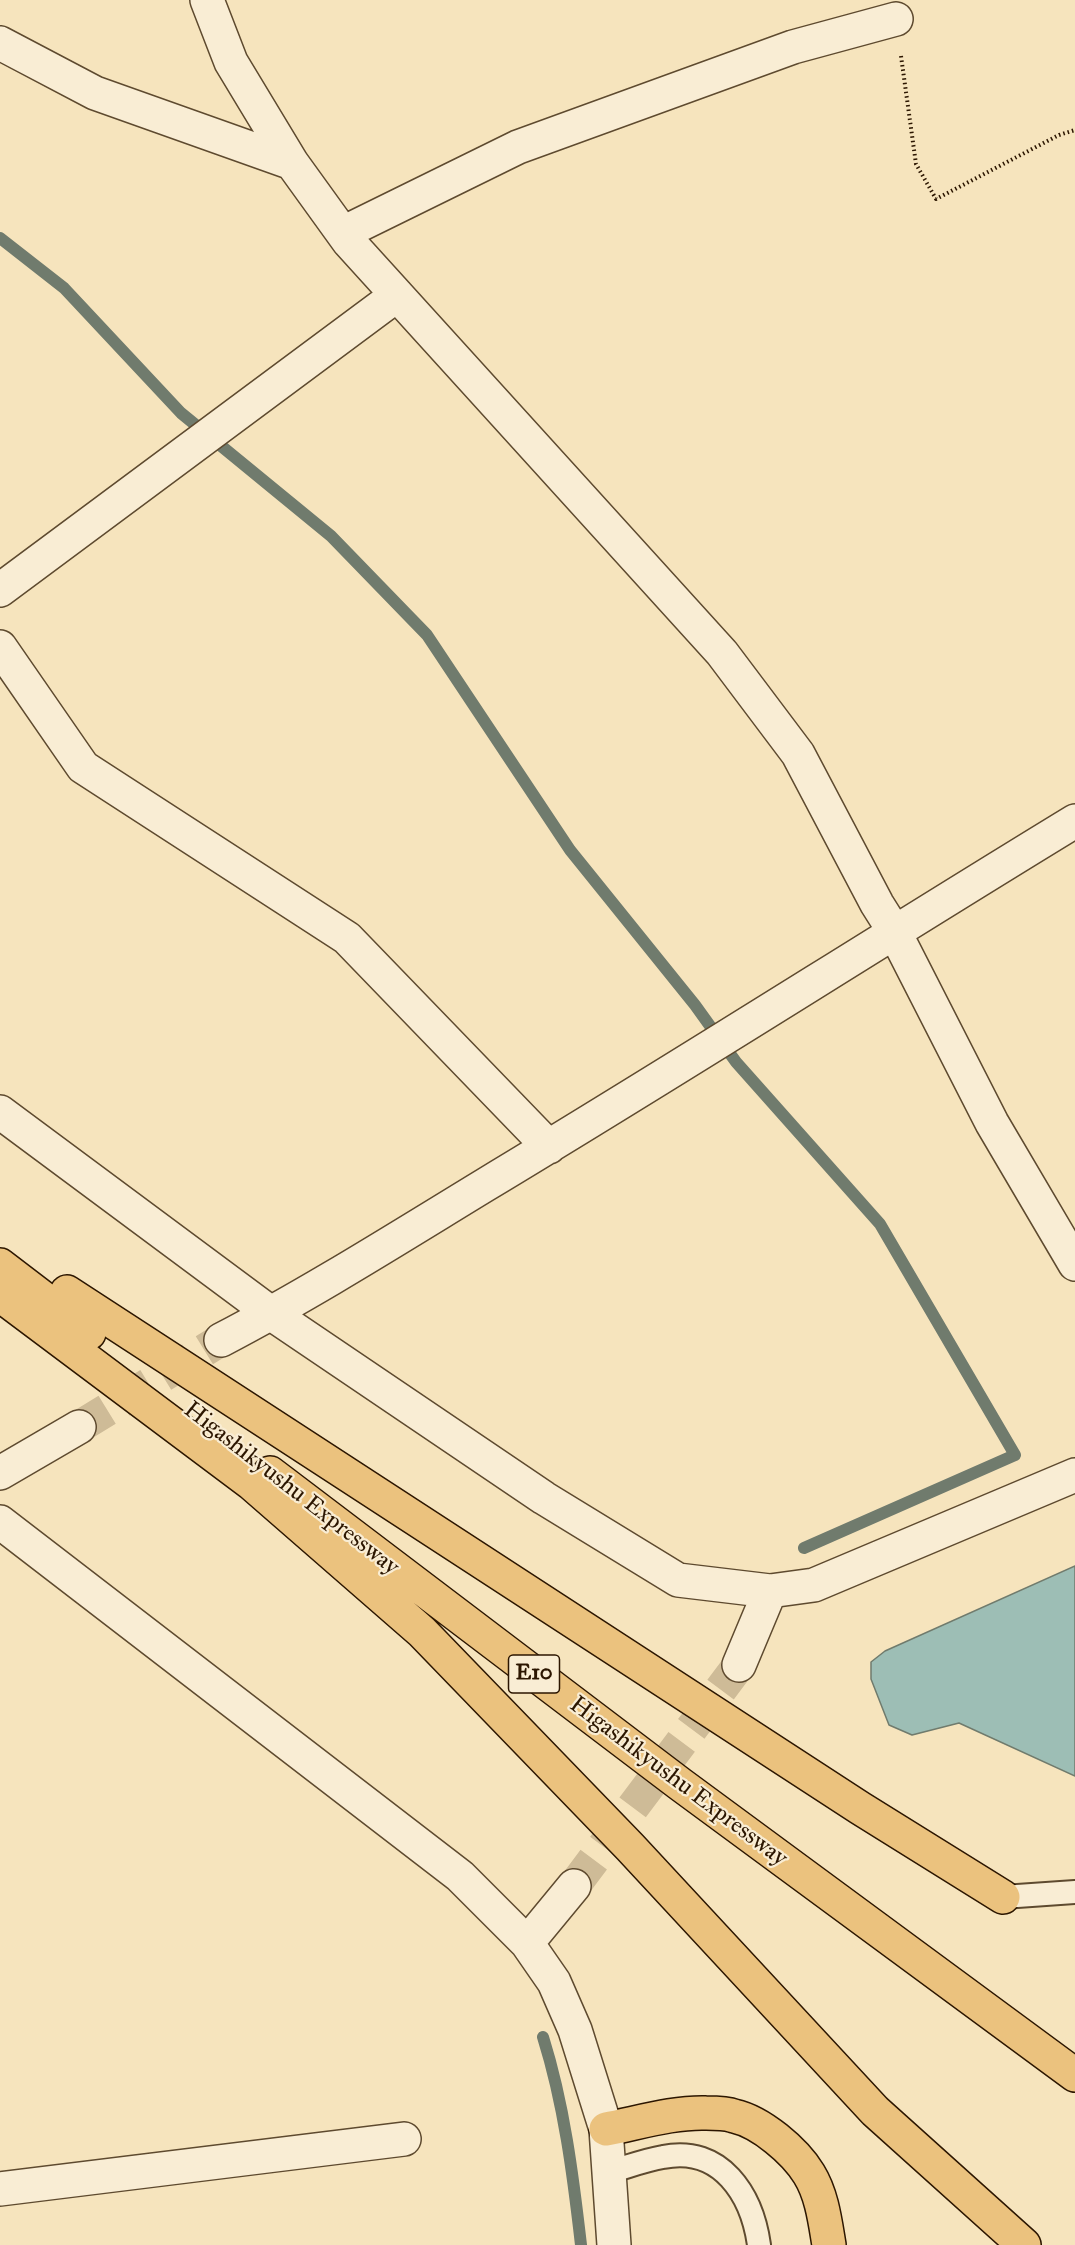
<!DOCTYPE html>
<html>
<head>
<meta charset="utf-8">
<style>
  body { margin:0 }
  canvas { display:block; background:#f6e4bd }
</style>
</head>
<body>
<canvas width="1075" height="2245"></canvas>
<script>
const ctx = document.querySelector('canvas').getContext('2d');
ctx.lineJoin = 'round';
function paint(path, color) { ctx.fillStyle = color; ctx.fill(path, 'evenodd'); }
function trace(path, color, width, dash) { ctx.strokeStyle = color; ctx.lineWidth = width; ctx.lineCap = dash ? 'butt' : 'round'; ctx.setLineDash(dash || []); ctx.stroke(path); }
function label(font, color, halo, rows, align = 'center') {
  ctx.font = font + ' "IM FELL Great Primer",serif'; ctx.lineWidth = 4.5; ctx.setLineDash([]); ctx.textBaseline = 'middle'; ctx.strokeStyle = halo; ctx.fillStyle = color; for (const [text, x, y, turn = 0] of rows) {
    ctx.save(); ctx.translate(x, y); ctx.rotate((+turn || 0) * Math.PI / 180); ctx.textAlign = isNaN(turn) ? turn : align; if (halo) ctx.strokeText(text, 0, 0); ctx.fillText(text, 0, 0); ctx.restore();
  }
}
const water = new Path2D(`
  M1075,1566V1776L959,1723L912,1735L889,1725L871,1679V1662L885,1651Z`);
paint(water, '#9dbeb5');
trace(water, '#707b6d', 1.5);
trace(new Path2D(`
  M0,238L64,288L181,413L331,536L427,635L570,850L695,1005L736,1062L880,1224L1015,1455L804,1548
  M543,2037C564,2104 573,2175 581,2245`), '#707b6d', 12);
trace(new Path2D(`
  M79,1427L221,1340
  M574,1886L739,1665`), '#cebb97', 33, [33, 16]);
const service = new Path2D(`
  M1003,1897L1075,1892
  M609,2172C627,2167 645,2160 663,2157C721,2145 752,2195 759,2245`);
const minor = new Path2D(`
  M207,0L231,62L292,163L349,242L722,653L798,754L877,904L894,931L992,1123L1075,1264
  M0,43L95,93L292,163
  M343,233L518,147L793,47L896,19
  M0,590L397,295
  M0,647L83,767L347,938L549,1147
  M0,1112L272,1314L544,1498L678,1580L770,1591L814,1585L1075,1475
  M221,1340C311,1293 398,1238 485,1185C683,1066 878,941 1075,821
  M0,1473L79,1427
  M0,1522L460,1876L527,1943L554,1982L575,2030L606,2129L614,2245
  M739,1665L770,1591
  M527,1943L574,1886
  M0,2189L404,2139`);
const motorway = new Path2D(`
  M0,1265L89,1333
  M67,1292L860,1808L1003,1897
  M0,1295L251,1483L422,1632L630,1847L875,2111L1024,2245
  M270,1473L680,1784L1075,2075
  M606,2129C638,2123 673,2112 706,2113C715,2113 726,2113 734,2116C761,2122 795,2151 809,2174C822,2195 825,2221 829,2245`);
trace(service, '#5e4a2f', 26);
trace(minor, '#5e4a2f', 36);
trace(motorway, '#2c1600', 36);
trace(new Path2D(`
  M901,56L916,164L936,199L1059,135L1075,130`), '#2c1600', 4, [1.5, 3]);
trace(service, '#f9edd4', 22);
trace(minor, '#f9edd4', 33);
trace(motorway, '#ebc27e', 33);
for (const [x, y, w] of [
  [534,1674,51]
]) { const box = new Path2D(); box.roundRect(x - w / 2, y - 19, w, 38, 4.5); ctx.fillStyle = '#f9edd4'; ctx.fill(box); trace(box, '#2c1600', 1.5); }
label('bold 22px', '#2c1600', null, [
  ["E10",534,1674]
]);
label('24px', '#2c1600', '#f9edd4', [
  ["Higashikyushu Expressway",291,1489,38],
  ["Higashikyushu Expressway",678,1782,37]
]);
</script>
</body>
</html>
